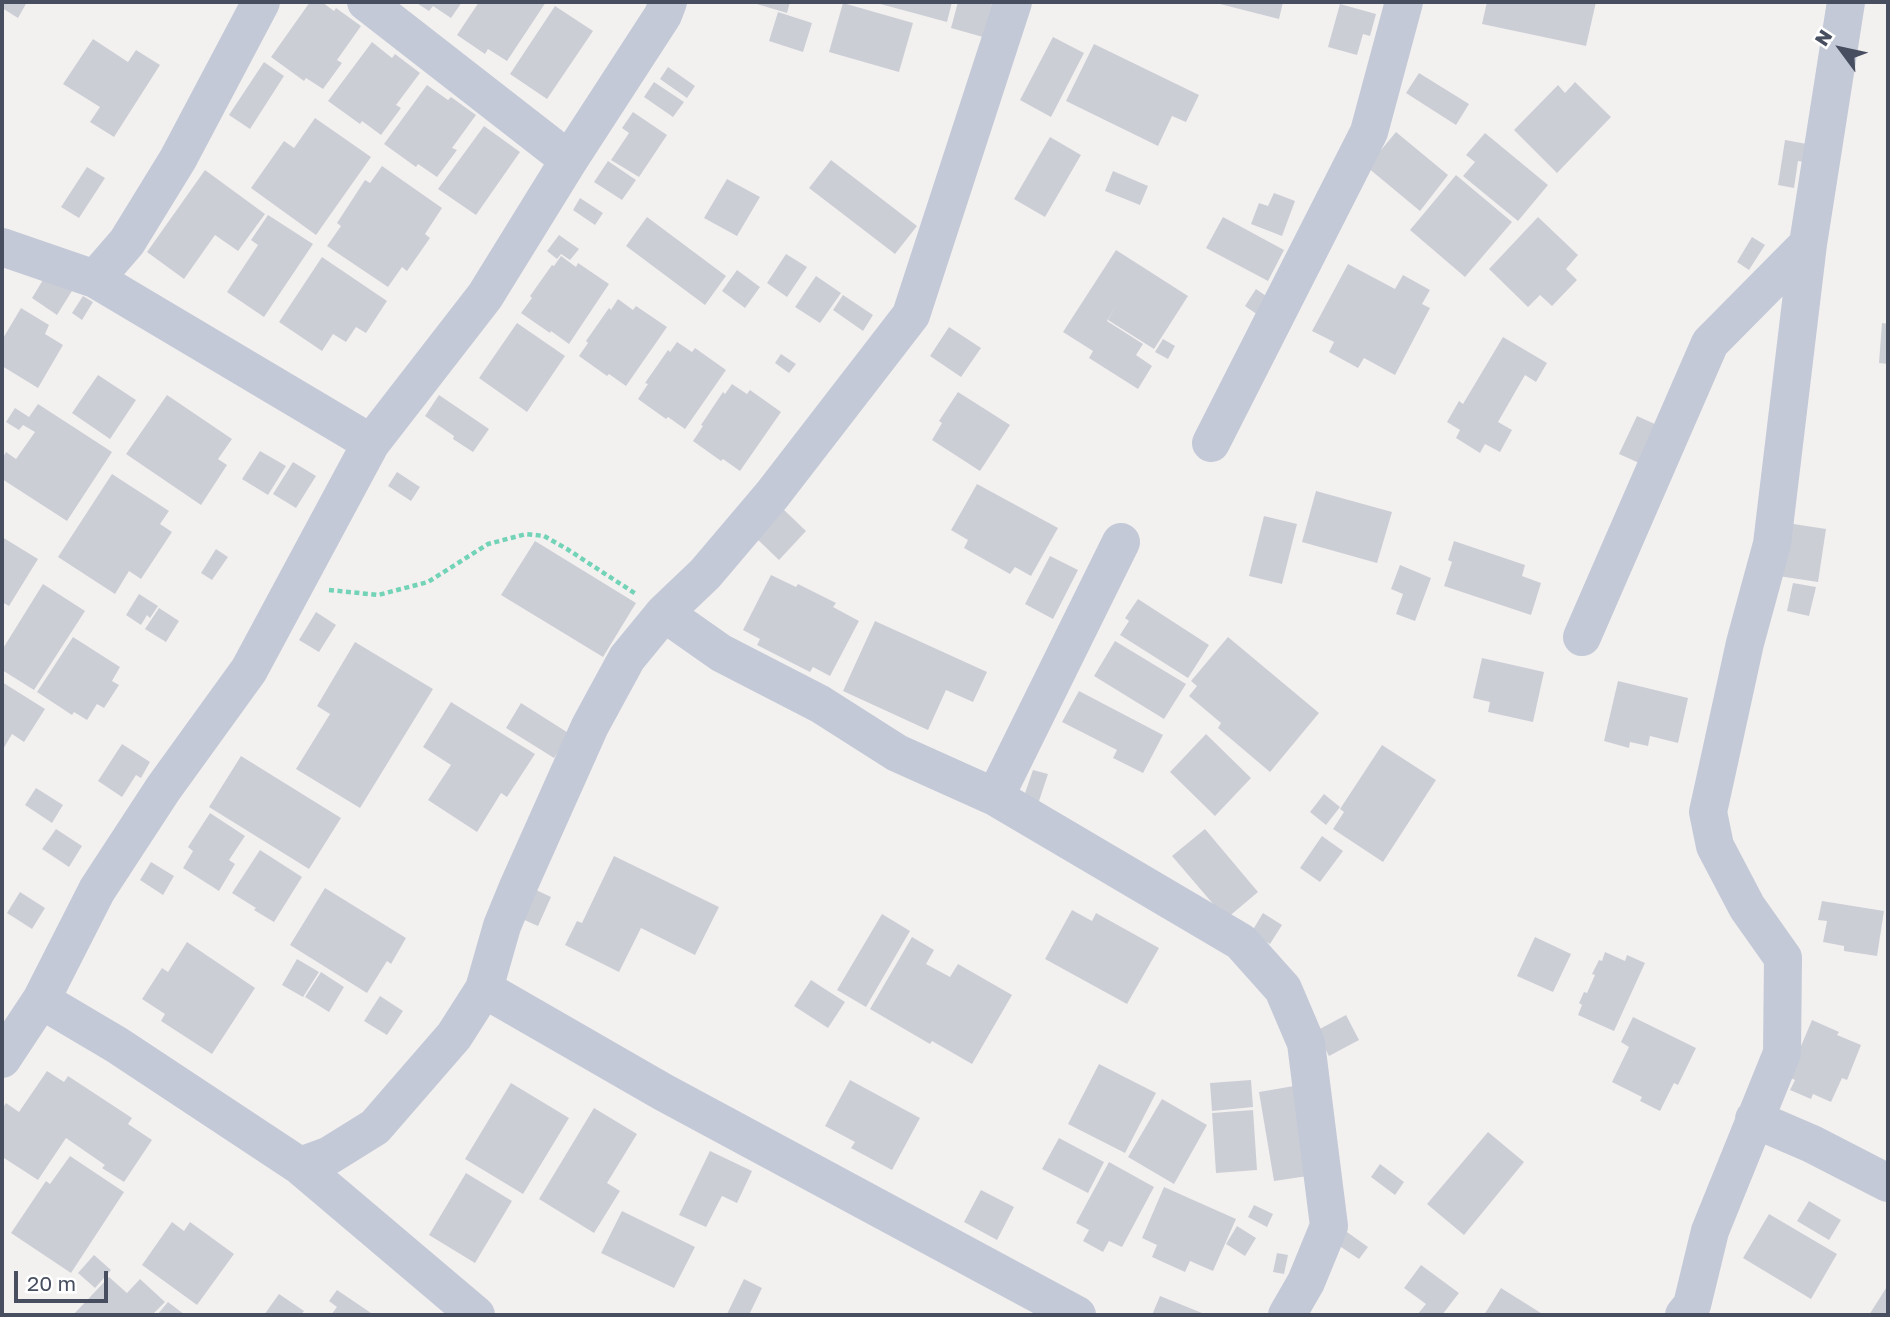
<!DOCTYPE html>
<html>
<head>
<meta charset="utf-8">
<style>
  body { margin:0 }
  #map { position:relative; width:1890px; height:1317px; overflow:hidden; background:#f3f0f0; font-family:"Golos Text",sans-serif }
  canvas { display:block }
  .frame { position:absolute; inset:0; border:4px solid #474e5f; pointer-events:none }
  .north { position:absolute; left:1806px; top:14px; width:70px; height:70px; -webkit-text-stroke:5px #fff; paint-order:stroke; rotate:303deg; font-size:19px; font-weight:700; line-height:28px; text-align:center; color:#474e5f }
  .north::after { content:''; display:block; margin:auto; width:24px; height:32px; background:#474e5f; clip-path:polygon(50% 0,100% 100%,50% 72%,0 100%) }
  .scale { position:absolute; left:14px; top:1271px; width:94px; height:32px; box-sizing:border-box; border:4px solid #474e5f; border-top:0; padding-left:9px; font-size:21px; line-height:24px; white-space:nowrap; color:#474e5f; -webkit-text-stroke:5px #fff; paint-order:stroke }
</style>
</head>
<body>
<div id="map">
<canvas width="1890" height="1317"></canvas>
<div class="frame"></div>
<div class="north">N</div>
<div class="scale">20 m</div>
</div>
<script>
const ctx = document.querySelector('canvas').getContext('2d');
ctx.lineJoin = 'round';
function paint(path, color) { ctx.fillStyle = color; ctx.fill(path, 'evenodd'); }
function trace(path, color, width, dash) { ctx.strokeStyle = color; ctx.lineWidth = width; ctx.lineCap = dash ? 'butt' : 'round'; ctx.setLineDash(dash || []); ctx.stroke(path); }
paint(new Path2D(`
  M2,2H27L18,18L2,8Z
  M310,2H322L334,11L336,8L361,26L337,60L342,63L323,89L306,78L304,81L271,57Z
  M415,2H462L451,18L433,6L429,11Z
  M479,2H546L507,61L488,49L485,54L457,35Z
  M750,2H790L787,13Z
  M873,2H952L947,22Z
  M958,2H982L999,6L990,39L951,28Z
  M1221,2H1283L1279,19L1220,4Z
  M1487,2H1596L1586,46L1482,24Z
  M843,3L913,23L899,72L829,52Z
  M1340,4L1376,14L1370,36L1363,34L1357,55L1328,47Z
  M555,6L593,31L547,99L510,74Z
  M778,12L812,23L803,52L769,41Z
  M1053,37L1084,53L1051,117L1020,100Z
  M93,39L128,62L136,50L160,65L114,137L90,122L100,107L63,84Z
  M372,42L392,58L395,54L420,73L396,105L401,108L381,135L362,121L360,124L328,101Z
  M1094,44L1199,95L1186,122L1172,116L1158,146L1066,101Z
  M264,62L284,76L250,129L229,115Z
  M668,67L695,86L687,98L660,79Z
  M1419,73L1469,104L1456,125L1406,93Z
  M654,82L684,102L673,117L644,97Z
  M1575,82L1611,117L1557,173L1514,130L1558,85L1565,93Z
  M427,85L448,100L451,97L476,115L452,148L457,150L437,177L418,164L416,167L384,144Z
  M633,112L667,135L639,177L611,160L629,133L622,128Z
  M315,118L371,157L316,235L251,188L284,141L294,148Z
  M484,126L520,152L476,215L438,189Z
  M1396,132L1448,175L1420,211L1367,167Z
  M1485,133L1548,185L1518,221L1463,176L1475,162L1466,155Z
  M1050,137L1081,155L1045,217L1014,199Z
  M1785,140L1807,144L1804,162L1798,161L1794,188L1778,185Z
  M831,160L917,226L895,254L809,188Z
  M608,161L636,180L622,200L594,182Z
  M382,166L442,208L425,234L430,238L407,271L402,267L388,287L327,246L341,226L337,223L365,180L370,183Z
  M87,167L105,178L79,218L61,207Z
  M205,170L265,214L238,251L215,235L184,279L147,252Z
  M1113,171L1148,186L1140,205L1105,191Z
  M1456,175L1512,222L1465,277L1410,230Z
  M727,179L760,197L737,236L704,218Z
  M1274,193L1295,201L1282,236L1251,224L1259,203L1268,206Z
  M580,198L603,213L595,225L573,210Z
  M268,215L313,244L264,317L227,292L258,245L251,240Z
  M647,217L726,276L705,305L626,246Z
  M1223,217L1284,250L1268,281L1206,248Z
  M1538,217L1578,255L1566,269L1577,280L1552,306L1540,295L1528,307L1489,269Z
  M559,235L579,249L570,260L561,254L557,259L547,251Z
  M1752,237L1765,245L1749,270L1737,262Z
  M1116,250L1188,296L1154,349L1108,320L1116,306L1107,321L1143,344L1136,355L1152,366L1138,389L1089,358L1093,351L1063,332Z
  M786,254L807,267L787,297L767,283Z
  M561,256L576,267L578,263L609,284L569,344L551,331L550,333L521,313L532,298L530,296L552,265L554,266Z
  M322,257L387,301L366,333L356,327L346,342L333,334L322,351L279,322Z
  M1348,264L1395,289L1403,275L1430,290L1422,304L1430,308L1395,375L1364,358L1358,368L1329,352L1334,342L1312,331Z
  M49,270L75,286L57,315L32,298Z
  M737,270L760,287L745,308L722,291Z
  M816,276L841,293L820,323L795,307Z
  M1256,289L1269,298L1258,315L1245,306Z
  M843,295L873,315L863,331L833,310Z
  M83,296L93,302L82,320L72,313Z
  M618,299L633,310L636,306L667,327L626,386L609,374L607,376L579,356L588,343L586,341L609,308L611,310Z
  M21,308L49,325L45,334L63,345L38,388L2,366V340Z
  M517,323L565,356L527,412L479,378Z
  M1882,323L1888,324V364L1879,363Z
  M949,327L981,348L961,377L930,356Z
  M1503,337L1547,363L1536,382L1525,375L1498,422L1512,430L1500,452L1485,444L1480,453L1456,438L1460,430L1447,422L1459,401L1463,404Z
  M1163,339L1175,346L1168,359L1155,352Z
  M677,342L692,352L695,348L726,370L685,429L668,417L666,419L638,399L648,384L645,383L668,350L670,352Z
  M781,354L796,364L789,373L775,363Z
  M98,375L136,400L110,439L72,413Z
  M732,384L747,394L750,390L781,412L740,471L723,459L721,461L693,441L703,426L701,425L723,392L725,394Z
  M958,392L1010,425L980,471L932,440L942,423L939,421Z
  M167,395L232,439L218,459L227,465L201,505L126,454Z
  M439,395L489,429L473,452L453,439L454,436L425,416Z
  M38,404L112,452L67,521L2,479V459L6,452L16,459L35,432L23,425L19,430L6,422L15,408L29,417Z
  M1637,416L1657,425L1639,463L1619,454Z
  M260,451L286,466L268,495L242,479Z
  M293,462L316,476L296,508L273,494Z
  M397,472L420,487L411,501L388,486Z
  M112,474L169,511L160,524L172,532L141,579L129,571L115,594L58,557Z
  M977,484L1058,528L1031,576L1015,567L1010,574L964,548L968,540L951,530Z
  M1316,491L1392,512L1377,563L1302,542Z
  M782,508L806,531L779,560L755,537Z
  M1264,516L1297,524L1282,584L1249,576Z
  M1787,523L1826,529L1818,582L1778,576Z
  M2,537L38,559L9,606L2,602Z
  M535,541L636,603L603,657L501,595Z
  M1454,541L1525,565L1522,576L1541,583L1531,615L1444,586L1452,562L1448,560Z
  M216,549L228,557L212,580L201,573Z
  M1050,556L1078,570L1053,619L1025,604Z
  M1400,565L1431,578L1415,621L1396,614L1403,594L1391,589Z
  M771,575L796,587L798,584L836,603L833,607L859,621L830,676L813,667L810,672L757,645L760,639L743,630Z
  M1793,583L1816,587L1809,616L1787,611Z
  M43,584L85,611L34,690L2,670V650Z
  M139,594L158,606L150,618L147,615L141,625L126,615Z
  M1138,599L1209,645L1188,678L1120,635L1129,621L1125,618Z
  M159,608L179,621L166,642L145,629Z
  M316,612L336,625L319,652L299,640Z
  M875,621L987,672L973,702L946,690L928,730L843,691Z
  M73,637L120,667L112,681L119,685L104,708L97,704L87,720L74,712L72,715L37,692Z
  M1228,637L1319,713L1270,772L1218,728L1221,723L1189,696L1197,686L1191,681Z
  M1115,641L1186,684L1164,719L1094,676Z
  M355,642L433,689L360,808L296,769L330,714L317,706Z
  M1482,658L1544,672L1533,722L1488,712L1490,702L1473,698Z
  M1618,681L1688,698L1678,743L1650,736L1648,746L1630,742L1629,748L1604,741Z
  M2,682L45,709L24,742L12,734L2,751Z
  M1079,691L1163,735L1143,773L1113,758L1117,750L1062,722Z
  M451,702L535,754L507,797L501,793L477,832L428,800L451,765L423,747Z
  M521,703L570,734L554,758L506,728Z
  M1206,734L1251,778L1215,816L1170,772Z
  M122,744L150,762L141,778L136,775L122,797L98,781Z
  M1382,745L1436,780L1383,862L1333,829L1344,812L1340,809Z
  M241,756L341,818L309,869L209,807Z
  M1033,770L1048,774L1038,804L1023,799Z
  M36,788L63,805L52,823L25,805Z
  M1324,794L1340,807L1326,825L1310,812Z
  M210,813L245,836L229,860L235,864L219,891L183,868L193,851L188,847Z
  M56,829L82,846L69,867L42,849Z
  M1205,829L1258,892L1226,919L1172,856Z
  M1322,836L1343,851L1320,882L1300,868Z
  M260,850L302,877L274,922L254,910L256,908L232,893Z
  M614,856L719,907L695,955L641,928L619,972L565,945L577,921L582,923Z
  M151,862L174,876L163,895L140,880Z
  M325,888L406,938L391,964L387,961L367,993L290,945Z
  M534,889L551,897L538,926L520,918Z
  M20,892L45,908L32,929L7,913Z
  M1822,901L1884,911L1877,956L1844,951V946L1823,942L1827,921L1818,920Z
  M1072,910L1092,921L1096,913L1159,948L1127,1004L1045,959Z
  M1263,913L1282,925L1270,944L1251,933Z
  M882,914L910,931L866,1007L837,990Z
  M912,937L934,950L926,964L950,977L958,964L1012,995L972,1064L932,1041L930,1044L870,1009Z
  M1535,937L1571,954L1553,992L1517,976Z
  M187,942L255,988L212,1054L161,1021L165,1014L142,999L162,968L168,972Z
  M1605,952L1625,961L1627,955L1645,963L1614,1031L1578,1015L1582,1005L1579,1003L1584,992L1587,993L1595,975L1592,974L1599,960L1602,961Z
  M297,959L319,972L303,997L282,985Z
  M321,972L344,987L329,1012L305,997Z
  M811,980L845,1002L828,1028L794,1006Z
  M380,996L403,1011L387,1035L364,1021Z
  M1346,1015L1359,1040L1329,1056L1316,1031Z
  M1633,1017L1696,1048L1678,1085L1674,1083L1660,1111L1640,1101L1642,1097L1612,1082L1629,1047L1621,1042Z
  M1812,1020L1839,1032L1837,1035L1861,1045L1847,1080L1842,1078L1831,1102L1813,1094L1811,1099L1790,1090L1795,1080L1788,1077Z
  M1099,1064L1156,1093L1125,1153L1068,1124Z
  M47,1071L64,1082L68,1076L132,1118L128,1124L152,1140L124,1182L102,1168L105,1165L66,1138L38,1180L4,1158L2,1161V1109L6,1103L19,1112Z
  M850,1080L920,1118L892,1170L851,1148L855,1142L825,1126Z
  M1251,1080L1253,1107L1212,1111L1210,1083Z
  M511,1083L569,1118L523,1194L465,1159Z
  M1294,1086L1308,1176L1274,1181L1259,1092Z
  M1162,1099L1207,1125L1174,1184L1128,1157Z
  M594,1108L637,1134L607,1183L620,1191L594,1233L539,1199Z
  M1253,1110L1257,1170L1216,1173L1212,1113Z
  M1488,1132L1524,1162L1464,1235L1427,1204Z
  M1059,1138L1104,1162L1088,1193L1042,1169Z
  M710,1151L752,1171L737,1203L722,1196L706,1227L679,1215Z
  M70,1156L124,1192L71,1273L11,1233L46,1181L50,1184Z
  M1109,1162L1154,1187L1122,1247L1109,1241L1103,1252L1083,1241L1089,1230L1076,1223Z
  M1380,1164L1404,1182L1395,1195L1371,1177Z
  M466,1173L512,1201L475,1263L429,1235Z
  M1164,1187L1236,1219L1213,1271L1190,1261L1185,1272L1152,1257L1157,1245L1142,1238Z
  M981,1190L1014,1207L997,1240L964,1222Z
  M1809,1201L1841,1220L1829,1240L1797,1221Z
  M1254,1205L1273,1214L1267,1227L1248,1217Z
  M622,1211L695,1247L674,1288L601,1253Z
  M1769,1214L1837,1254L1811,1299L1743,1258Z
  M172,1222L184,1231L190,1222L234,1254L197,1305L142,1265Z
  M1237,1226L1256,1238L1245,1256L1226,1244Z
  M1347,1232L1368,1247L1359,1259L1338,1245Z
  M1277,1253L1288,1255L1284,1274L1273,1272Z
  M94,1255L111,1270L95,1288L78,1273Z
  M1421,1265L1459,1293L1442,1315H1417L1426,1304L1404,1288Z
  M109,1277L127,1293L140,1279L165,1302L152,1315H73Z
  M744,1279L762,1288L749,1315H730L727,1314Z
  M1888,1285V1315H1869Z
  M1501,1288L1544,1315H1484Z
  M337,1290L374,1315H331L337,1307L329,1301Z
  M279,1294L304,1311L301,1315H264Z
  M1160,1296L1207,1315H1152Z
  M168,1302L185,1315H157Z`), '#ccced6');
trace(new Path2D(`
  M329,590L378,595L428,582L488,544L526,534L544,536L567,549L636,594`), '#72d3b7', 4.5, [5, 3.5]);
trace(new Path2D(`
  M366,2L569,160
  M2,247L95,279L371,443
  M95,279L127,242L178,159L261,2
  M1211,443L1369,132L1404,2
  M664,613L721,653L820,704L897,753L995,797L1241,942L1283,989L1306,1043L1329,1226L1306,1282L1287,1315
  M1582,637L1710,343L1808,244
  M995,797L1121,542
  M484,989L663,1092L1077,1315
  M41,1000L117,1045L300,1166L476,1315
  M2,1059L41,1000L97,890L163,789L249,670L371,443L485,296L569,160L663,15L668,2
  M1754,1119L1812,1144L1888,1183
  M300,1166L330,1155L375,1127L454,1036L484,989L502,926L518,887L590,726L627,658L664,613L705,574L772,495L911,315L1013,2
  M1684,1315L1692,1305L1710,1231L1782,1053L1783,958L1747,907L1715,846L1708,812L1745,643L1772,544L1808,244L1846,2`), '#c3c9d6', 38);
</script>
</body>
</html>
